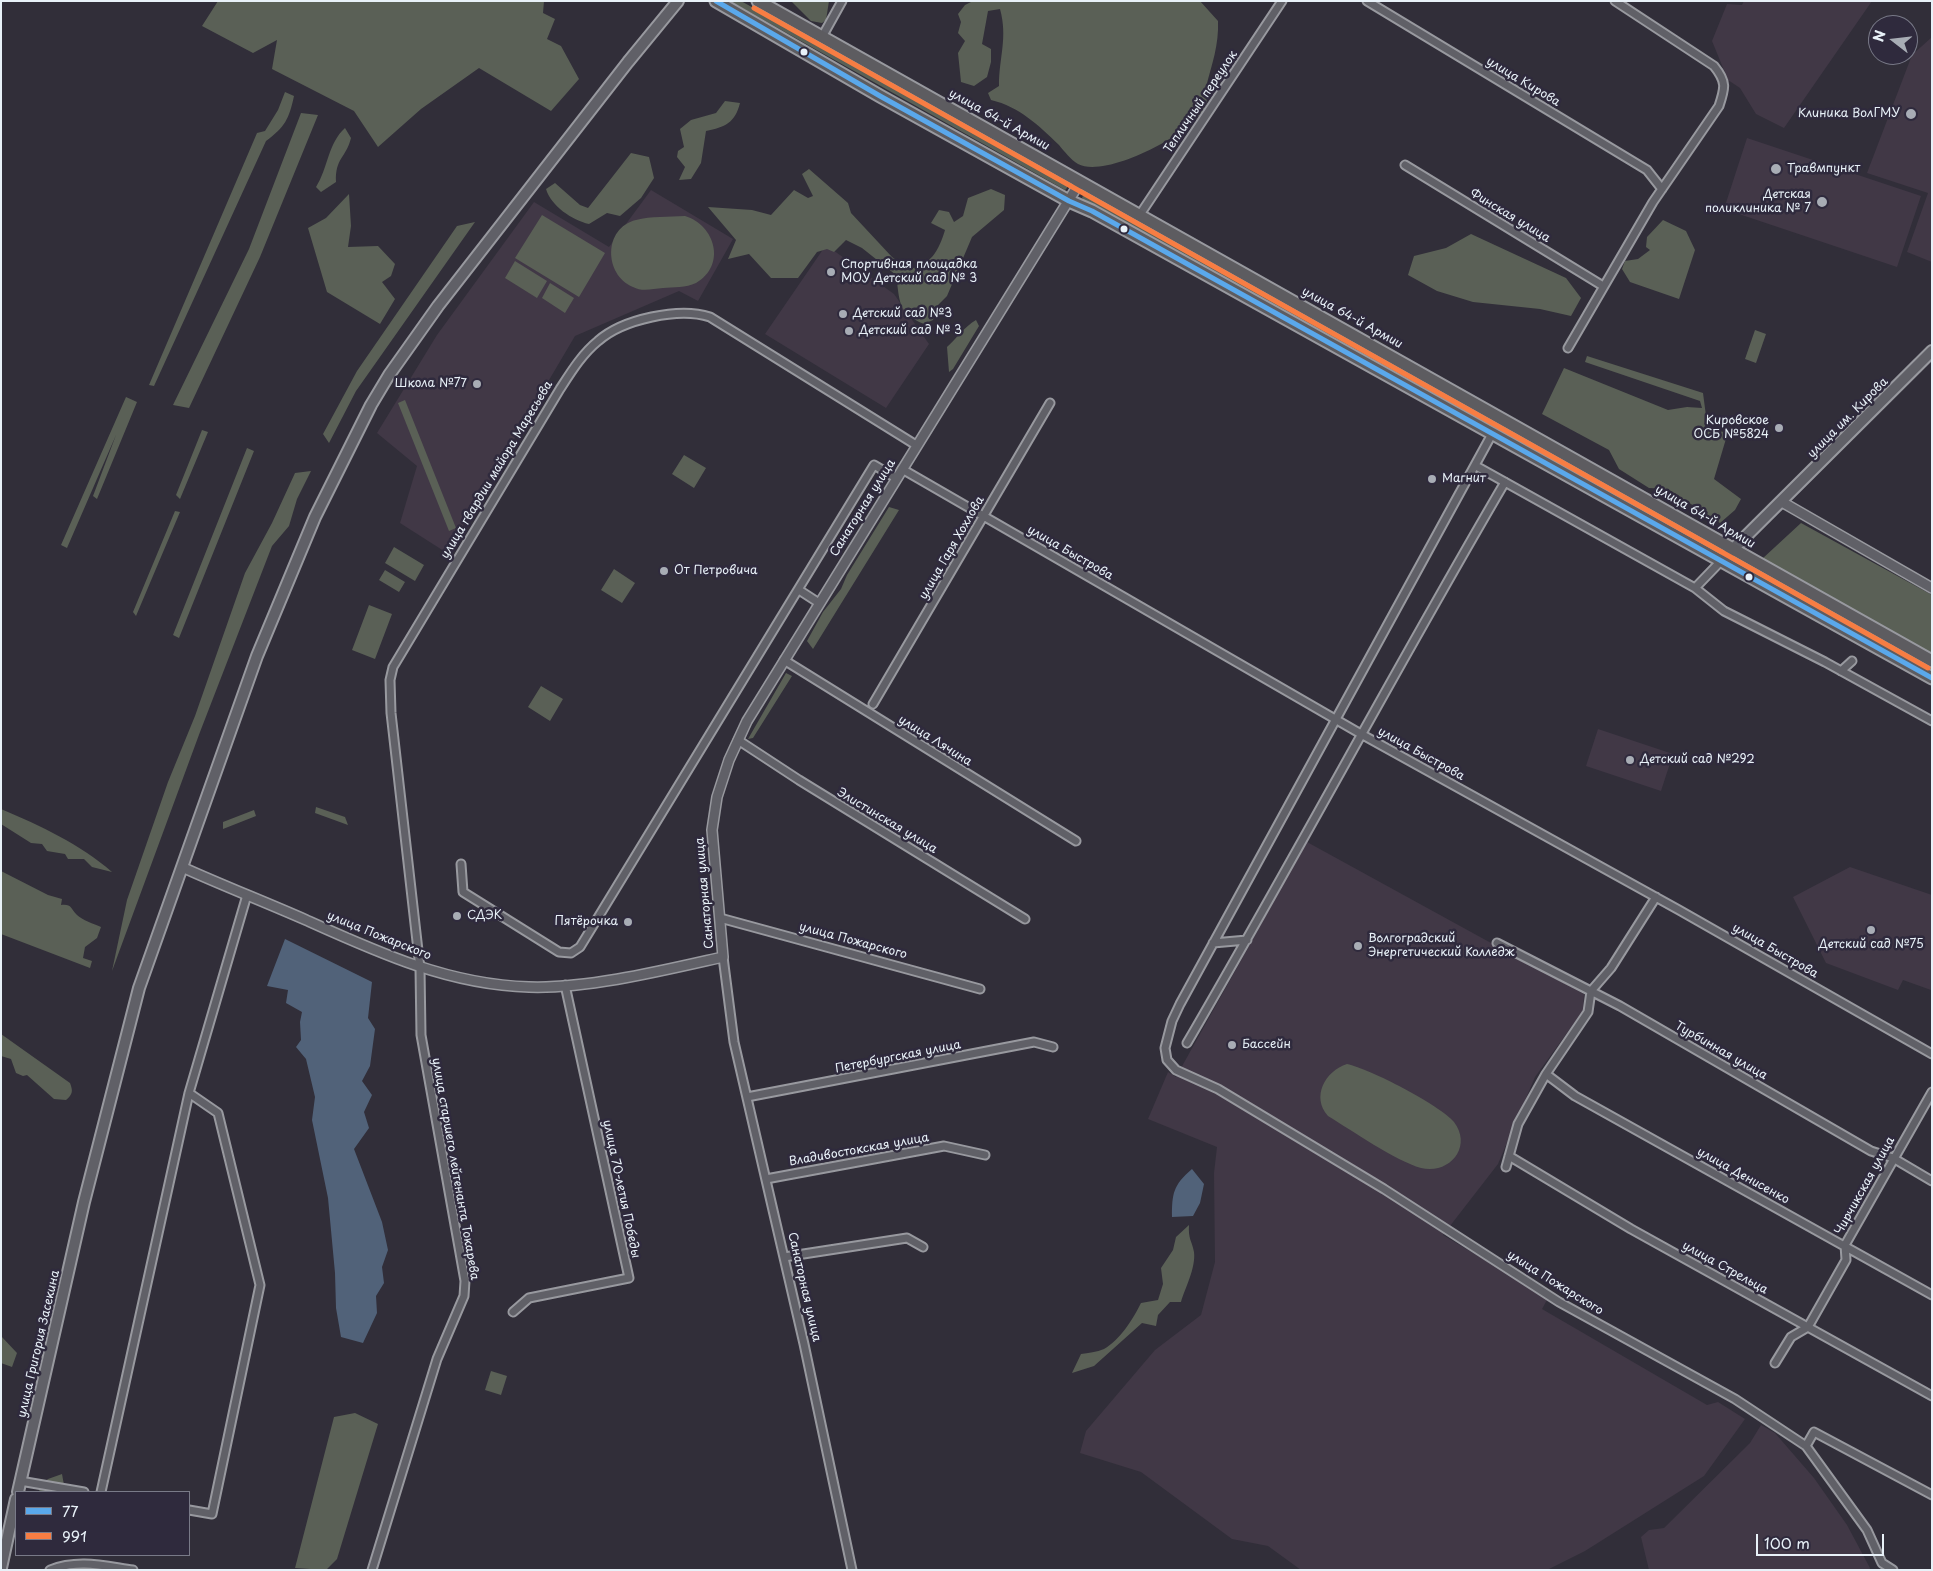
<!DOCTYPE html>
<html>
<head>
<meta charset="utf-8">
<style>
  body { margin:0 }
  #map { position:relative; width:1933px; height:1571px; overflow:hidden; background:#312e39; font-family:"Playpen Sans",sans-serif }
  canvas { display:block }
  .frame { position:absolute; inset:0; border:2px solid #e8f1f8; pointer-events:none }
  .legend { position:absolute; left:15px; top:1491px; width:175px; height:65px; box-sizing:border-box; background:#2f2a3d; border:1px solid #797a88; margin:0; padding:6px 9px; list-style:none; font-size:15px; color:#e8f1f8 }
  .legend li { display:flex; align-items:center; gap:10px; height:25px }
  .legend b { width:25px; border:1px solid #797a88 }
  .north { position:absolute; left:1868px; top:15px; width:50px; height:50px; box-sizing:border-box; background:#2f2a3d; border:1px solid #797a88; border-radius:50%; rotate:286deg; font-size:14px; font-weight:700; line-height:20px; text-align:center; color:#e8f1f8 }
  .north::after { content:''; display:block; margin:auto; width:18px; height:22px; background:#a8adb5; clip-path:polygon(50% 0,100% 100%,50% 72%,0 100%) }
  .scale { position:absolute; left:1756px; top:1534px; width:128px; height:22px; box-sizing:border-box; border:2px solid #e8f1f8; border-top:0; padding-left:6px; font-size:15px; line-height:18px; white-space:nowrap; color:#e8f1f8; -webkit-text-stroke:4px #2f2a3d; paint-order:stroke }
</style>
</head>
<body>
<div id="map">
<canvas width="1933" height="1571"></canvas>
<div class="frame"></div>
<ul class="legend">
<li><b style="height:6px;background:#5aa8eb"></b>77</li>
<li><b style="height:6px;background:#f77d43"></b>991</li>
</ul>
<div class="north">N</div>
<div class="scale">100 m</div>
</div>
<script>
const ctx = document.querySelector('canvas').getContext('2d');
ctx.lineJoin = 'round';
function paint(path, color) { ctx.fillStyle = color; ctx.fill(path, 'evenodd'); }
function trace(path, color, width, dash) { ctx.strokeStyle = color; ctx.lineWidth = width; ctx.lineCap = dash ? 'butt' : 'round'; ctx.setLineDash(dash || []); ctx.stroke(path); }
function label(font, color, halo, rows, align = 'center') {
  ctx.font = font + ' "Playpen Sans",sans-serif'; ctx.lineWidth = 5; ctx.setLineDash([]); ctx.textBaseline = 'middle'; ctx.strokeStyle = halo; ctx.fillStyle = color; for (const [text, x, y, turn = 0] of rows) {
    ctx.save(); ctx.translate(x, y); ctx.rotate((+turn || 0) * Math.PI / 180); ctx.textAlign = isNaN(turn) ? turn : align; if (halo) ctx.strokeText(text, 0, 0); ctx.fillText(text, 0, 0); ctx.restore();
  }
}
paint(new Path2D(`
  M1744,1H1872L1784,128L1756,114L1740,88L1728,80L1712,41L1727,4L1742,5Z
  M1932,37V262L1907,252L1928,193L1867,173L1912,55Z
  M1747,138L1921,196L1897,267L1724,209Z
  M651,190L733,239L698,301L679,291L575,336L447,553L400,523L417,466L377,433L437,335L534,202L609,247Z
  M826,245L894,294L929,344L886,408L765,334Z
  M1598,729L1673,754L1661,791L1586,766Z
  M1307,842L1584,994L1583,1011L1535,1077L1498,1164L1443,1235L1548,1298L1542,1309L1707,1405L1718,1402L1745,1419L1704,1476L1585,1551L1547,1570H1301L1268,1546L1232,1539L1141,1472L1080,1453L1086,1431L1155,1350L1201,1315L1215,1262L1214,1173L1217,1147L1148,1119L1168,1072L1176,1077Z
  M1850,867L1932,895L1931,990L1903,980L1898,990L1826,963L1793,897Z
  M1761,1425L1775,1433L1814,1478L1847,1525L1870,1568L1869,1570H1649L1641,1537L1649,1530L1664,1528L1750,1443Z`), '#413846');
paint(new Path2D(`
  M218,1H544L543,13L555,19L547,39L561,46L579,79L551,111L479,68L421,109L378,147L354,111L272,69L277,40L253,53L202,26Z
  M730,1H741L1067,184V188L1065,190Z
  M791,1H829L826,20L822,23L811,21Z
  M973,1H1200L1218,21C1219,45 1212,64 1206,87C1205,93 1208,100 1206,106C1194,133 1106,179 1078,164C1071,160 1064,151 1059,145C1038,125 1020,107 991,100L988,93L999,86C999,57 1008,38 1000,9L988,11L982,44L991,49V62L987,77L974,86L961,82L958,53L965,41L958,33L961,22L958,14L965,5Z
  M285,92L294,96C289,119 285,127 266,141L154,386L149,385L257,133L265,131L278,110Z
  M725,101L740,103C735,123 725,127 706,131L701,163L691,179L679,180L685,167L677,157L678,151L684,147L680,129L691,120L716,113Z
  M301,113L318,115L260,257L189,408L173,405L249,249Z
  M345,128L351,138C346,158 335,158 336,182L321,192L316,187C328,168 328,143 345,128Z
  M631,153L649,157L654,178L641,198L620,216L607,213L589,224C572,220 551,206 546,189L555,183L580,205L588,208Z
  M809,169L848,203L851,213L892,257L908,269C931,266 939,250 945,230L931,223L939,210L949,212L954,222L963,216L968,198L991,189L1005,195L1004,210L972,237L947,296L936,307L933,320L924,324C897,313 900,301 896,275L862,248L846,240L834,252L827,249L817,252L798,278H771L749,254L728,259L736,240L708,207L752,210L771,215L794,190L808,198L813,196L802,174Z
  M349,194L351,226L348,247L378,246L395,264L391,276L382,282L395,299L380,324L327,292L308,228L326,218Z
  M1085,195L1716,547L1718,551L1713,553L1083,200L1082,197Z
  M542,215L605,253L579,297L515,258Z
  M685,216C715,225 727,265 696,283C686,288 673,287 663,288C652,289 642,292 633,287C604,275 603,228 636,220C651,216 669,217 685,216Z
  M1663,220L1686,231L1695,250L1679,299L1630,282L1622,269L1625,261L1638,259L1650,250L1646,247L1647,237Z
  M475,222L356,391L329,443L323,434L357,371L457,226Z
  M1471,234L1566,278L1581,298L1571,316L1540,309L1473,302L1437,291L1408,275L1414,256L1446,248Z
  M515,261L547,281L537,298L505,278Z
  M550,283L574,298L565,313L542,298Z
  M976,320L979,326L953,369L949,372L947,347C957,338 964,327 976,320Z
  M1755,330L1766,334L1756,363L1745,359Z
  M1587,356L1703,393L1708,431L1728,432L1714,479L1741,499L1735,510L1720,523L1668,489L1649,488L1619,469L1609,450L1542,414L1564,368L1668,410L1687,407L1702,408L1700,401L1585,362Z
  M126,397L137,402L97,499L93,496L116,435L67,548L61,545Z
  M405,400L456,528L449,531L398,403Z
  M202,430L208,432L180,499L176,495Z
  M247,448L254,451L179,638L173,635Z
  M684,455L706,468L694,488L672,474Z
  M311,471L297,499L289,526L272,546L200,732L112,971L127,900L168,782L195,716L245,573L272,523L295,473Z
  M889,507L899,510L813,649L807,641L823,612L841,589L847,575Z
  M175,511L180,512L136,616L133,612Z
  M1801,523L1932,595V654L1762,559Z
  M394,547L424,565L415,581L385,563Z
  M1743,562L1932,666V673L1741,566Z
  M614,569L635,583L622,603L601,590Z
  M385,570L405,582L399,592L379,580Z
  M369,605L392,614L375,659L352,650Z
  M786,673L792,676L753,738L748,739Z
  M541,686L563,699L550,721L528,707Z
  M316,807L345,817L348,825L315,813Z
  M1,809C41,826 80,844 112,872L92,867L84,859H68L65,854L47,851L42,844L31,843L1,824Z
  M254,810L256,816L223,829V822Z
  M1,871L48,895L62,899L61,905C72,904 70,908 77,915C82,920 94,924 101,927L97,938L85,947L83,958L92,961L90,968L1,934Z
  M1,1034L70,1083C73,1091 73,1094 66,1100L54,1099L27,1075L23,1076L16,1073L11,1059L1,1056Z
  M1347,1064C1370,1069 1440,1105 1454,1122C1473,1147 1449,1175 1421,1168C1396,1161 1351,1130 1328,1116C1311,1097 1325,1071 1347,1064Z
  M1189,1225C1188,1239 1192,1241 1194,1252C1196,1268 1185,1288 1181,1302H1170L1158,1315L1156,1326L1142,1323L1094,1366L1072,1373L1081,1354C1088,1353 1097,1352 1104,1349C1120,1340 1133,1319 1141,1303L1158,1300L1163,1284L1161,1268L1173,1250L1176,1237Z
  M1,1336L17,1353L12,1367L1,1363Z
  M491,1371L507,1376L501,1395L485,1390Z
  M355,1413L378,1424L337,1559L326,1570L295,1568L334,1417Z
  M62,1474L64,1485L61,1492H40L38,1488L48,1479Z`), '#5a6056');
paint(new Path2D(`
  M285,939L372,982L368,1018L375,1029L370,1066L362,1081L372,1095L364,1112L369,1128L354,1149L382,1222L388,1250L382,1267L384,1283L376,1296L377,1313L363,1343L341,1337L336,1308L335,1273L328,1198L312,1120L315,1097L306,1059L296,1047L301,1040L300,1022L302,1012L286,1003L288,990L267,986Z
  M1192,1169L1204,1184L1200,1203L1193,1216L1172,1217C1172,1194 1173,1185 1192,1169Z`), '#516279');
const minor = new Path2D(`
  M1367,1L1647,170L1662,189
  M822,37L842,1
  M1405,165L1603,286
  M1139,216L1282,1
  M1568,348L1653,202L1719,106C1725,88 1727,82 1714,66L1615,1
  M1492,434L1180,1004L1172,1021L1165,1048L1167,1060L1176,1070L1218,1089L1384,1189L1559,1302L1735,1399L1806,1446L1814,1432L1932,1495
  M1476,466L1695,588
  M902,469L1361,734L1679,910L1932,1054
  M1721,561L1695,588L1724,611L1825,662L1932,721
  M799,590L819,603
  M784,660L1076,841
  M1841,671L1852,661
  M873,704L1050,403
  M738,740L799,780L1025,919
  M461,864L463,892L559,952L571,953L580,947L874,465L896,478
  M720,918L980,989
  M1213,943L1247,940
  M1497,943L1620,1006L1871,1151L1893,1158L1932,1181
  M723,957L734,1042L804,1344L852,1570
  M1187,1043C1295,858 1396,668 1505,482
  M1546,1074L1575,1096L1932,1295
  M189,1093L218,1113L260,1285L212,1514L189,1510
  M747,1097L1034,1042L1053,1047
  M1509,1156L1631,1229L1932,1396
  M1506,1167L1518,1124L1546,1074L1588,1012L1591,991L1611,968L1656,897
  M766,1179L944,1146L985,1155
  M784,1257L907,1238L923,1247
  M513,1312L529,1298L629,1278L565,985
  M1775,1363L1791,1337L1808,1327L1846,1260L1845,1245L1932,1092
  M1806,1446L1867,1530L1882,1563L1893,1570
  M20,1481L84,1492
  M101,1492L189,1093L247,895
  M50,1570C78,1559 104,1566 133,1570
  M372,1570L437,1359L464,1296L465,1281L421,1035L420,968L391,713L390,680L393,667L560,389C571,372 582,354 598,341C623,319 679,307 710,317L916,445`);
const tertiary = new Path2D(`
  M1782,502L1932,588
  M184,868C224,886 265,902 306,920C377,952 449,985 529,987C588,989 665,970 723,957L712,830L717,797L729,760L747,721L1080,182`);
const secondary = new Path2D(`
  M1721,561L1932,351
  M18,1492L84,1202L139,988L257,656L315,517L371,405L389,375L438,306L628,62L678,1
  M1,1568L16,1499`);
const trunk = new Path2D(`
  M716,1L880,96L1069,201L1092,211L1932,678
  M758,1L1932,661`);
trace(minor, '#98999f', 11);
trace(tertiary, '#98999f', 12);
trace(secondary, '#98999f', 14);
trace(trunk, '#98999f', 15);
trace(minor, '#606067', 7);
trace(tertiary, '#606067', 9);
trace(secondary, '#606067', 10);
trace(trunk, '#5d5c60', 11);
trace(new Path2D(`
  M716,1L880,96L1069,201L1092,211L1932,678`), '#5aa8eb', 5);
trace(new Path2D(`
  M754,8L1928,668`), '#f77d43', 5);
for (const [x, y, r, color] of [
  [804,52,4.5,"#e8f1f8"],
  [1911,114,6,"#a8adb5"],
  [1776,169,6,"#a8adb5"],
  [1822,202,6,"#a8adb5"],
  [1124,229,4.5,"#e8f1f8"],
  [831,272,5,"#a8adb5"],
  [843,314,5,"#a8adb5"],
  [849,331,5,"#a8adb5"],
  [477,384,5,"#a8adb5"],
  [1779,428,5,"#a8adb5"],
  [1432,479,5,"#a8adb5"],
  [664,571,5,"#a8adb5"],
  [1749,577,4.5,"#e8f1f8"],
  [1630,760,5,"#a8adb5"],
  [457,916,5,"#a8adb5"],
  [628,922,5,"#a8adb5"],
  [1871,930,5,"#a8adb5"],
  [1358,946,5,"#a8adb5"],
  [1232,1045,5,"#a8adb5"]
]) { const dot = new Path2D(); dot.arc(x, y, r, 0, 2 * Math.PI); ctx.fillStyle = color; ctx.fill(dot); trace(dot, '#2f2a3d', 2); }
label('12px', '#e8f1f8', '#2f2a3d', [
  ["улица Кирова",1523,82,31],
  ["Тепличный переулок",1201,102,-56],
  ["улица 64-й Армии",999,120,29],
  ["Финская улица",1510,216,31],
  ["улица 64-й Армии",1352,318,29],
  ["улица им. Кирова",1848,418,-45],
  ["улица гвардии майора Маресьева",497,470,-59],
  ["Санаторная улица",863,508,-58],
  ["улица 64-й Армии",1705,517,30],
  ["улица Гаря Хохлова",952,548,-60],
  ["улица Быстрова",1070,553,30],
  ["улица Лячина",935,741,32],
  ["улица Быстрова",1421,754,29],
  ["Элистинская улица",887,821,31],
  ["Санаторная улица",705,893,-95],
  ["улица Пожарского",379,936,22],
  ["улица Пожарского",853,941,15],
  ["улица Быстрова",1775,951,30],
  ["Турбинная улица",1721,1051,30],
  ["Петербургская улица",898,1057,-11],
  ["Владивостокская улица",859,1150,-10],
  ["улица старшего лейтенанта Токарева",455,1169,80],
  ["улица Денисенко",1743,1176,29],
  ["Чирчикская улица",1865,1186,-61],
  ["улица 70-летия Победы",621,1189,78],
  ["улица Стрельца",1725,1268,29],
  ["улица Пожарского",1555,1283,32],
  ["Санаторная улица",804,1287,77],
  ["улица Григория Засекина",39,1344,-77]
]);
label('12px', '#e8f1f8', '#2f2a3d', [
  ["Клиника ВолГМУ",1900,114,"right"],
  ["Травмпункт",1787,169],
  ["Детская",1811,195,"right"],
  ["поликлиника № 7",1811,209,"right"],
  ["Спортивная площадка",841,265],
  ["МОУ Детский сад № 3",841,279],
  ["Детский сад №3",853,314],
  ["Детский сад № 3",859,331],
  ["Школа №77",467,384,"right"],
  ["Кировское",1769,421,"right"],
  ["ОСБ №5824",1769,435,"right"],
  ["Магнит",1442,479],
  ["От Петровича",674,571],
  ["Детский сад №292",1640,760],
  ["СДЭК",467,916],
  ["Пятёрочка",618,922,"right"],
  ["Волгоградский",1368,939],
  ["Энергетический Колледж",1368,953],
  ["Детский сад №75",1871,945,"center"],
  ["Бассейн",1242,1045]
], 'left');
</script>
</body>
</html>
